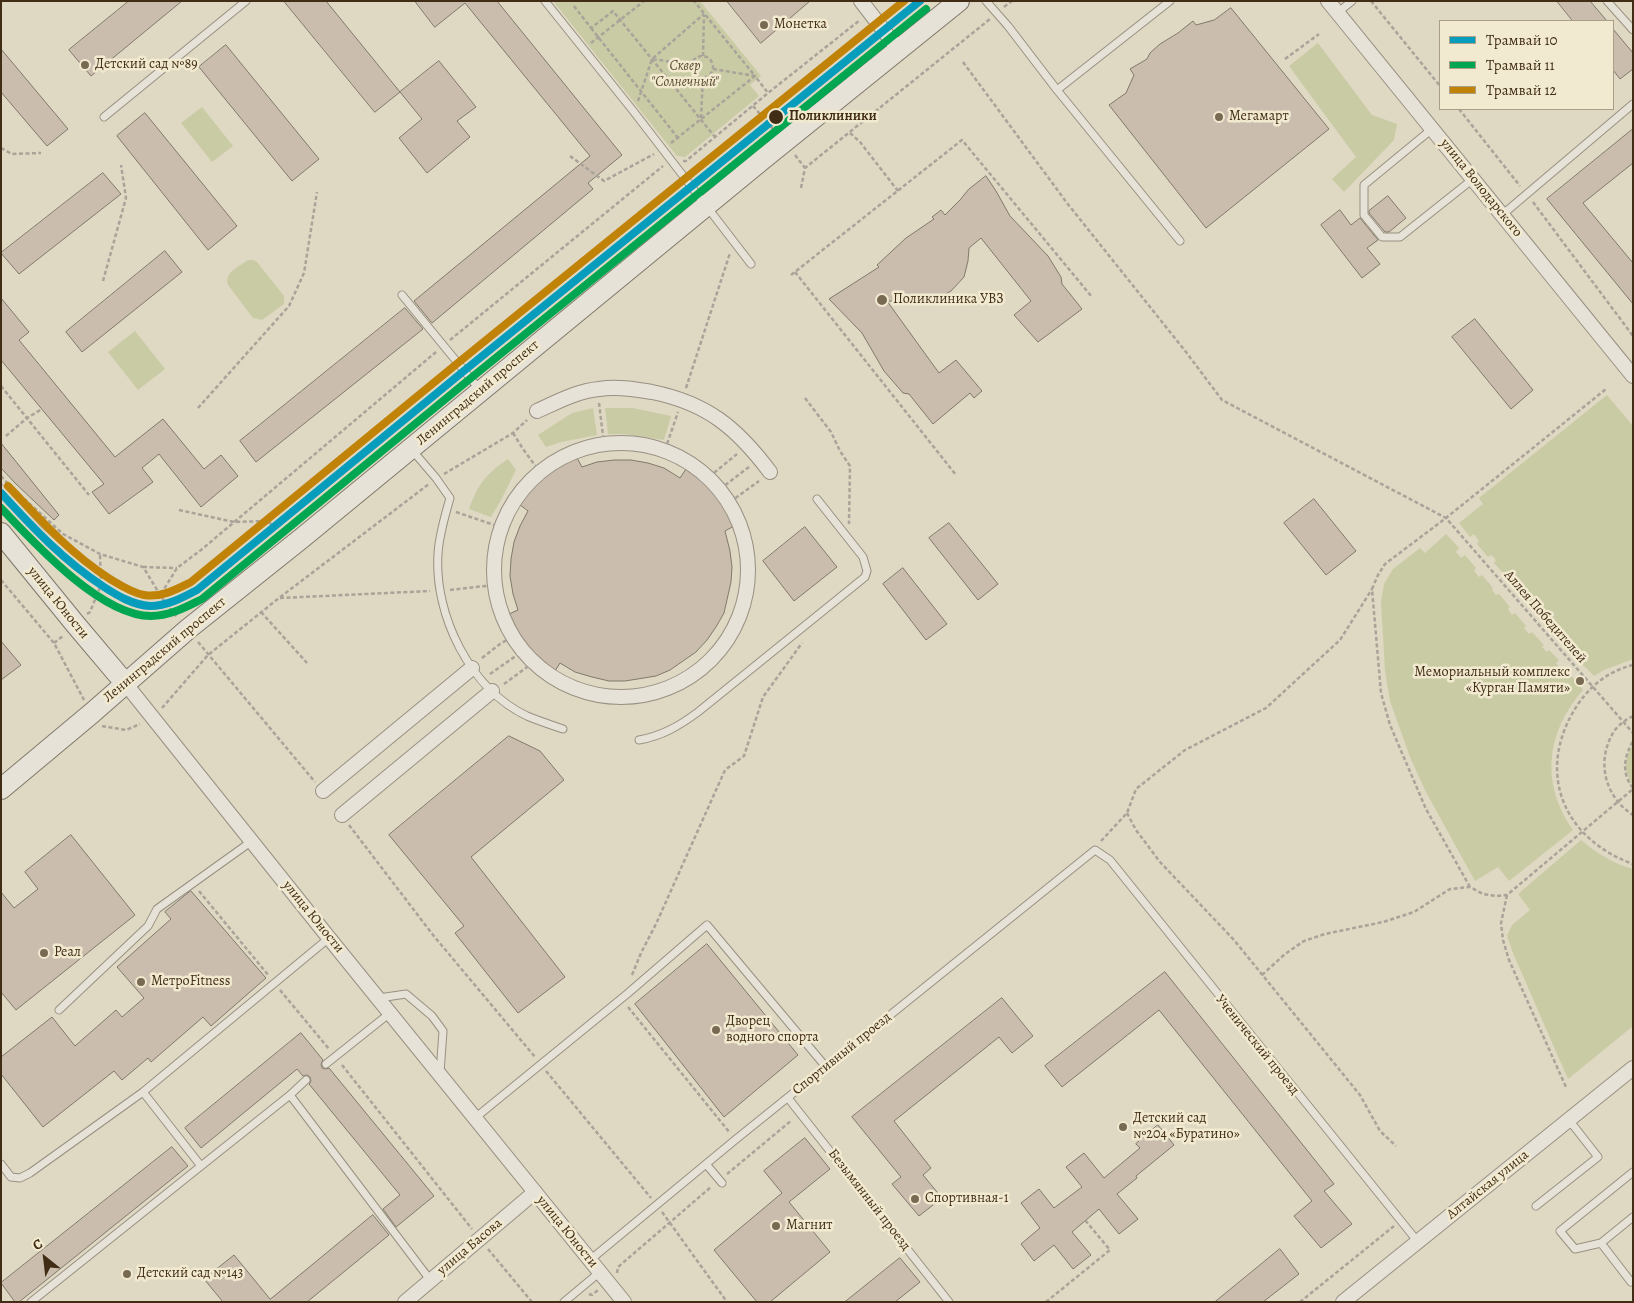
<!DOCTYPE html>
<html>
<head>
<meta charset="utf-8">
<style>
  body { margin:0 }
  #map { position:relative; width:1634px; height:1303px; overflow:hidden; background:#dfd8c2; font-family:Alegreya,serif }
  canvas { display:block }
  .frame { position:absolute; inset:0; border:2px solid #412d16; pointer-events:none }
  .legend { position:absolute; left:1439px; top:20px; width:175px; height:90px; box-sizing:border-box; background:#f2ead0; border:1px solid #ab9e86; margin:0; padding:6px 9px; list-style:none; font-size:15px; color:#412d16 }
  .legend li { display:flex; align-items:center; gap:10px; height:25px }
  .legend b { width:25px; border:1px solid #ab9e86 }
  .north { position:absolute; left:20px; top:1233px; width:50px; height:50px; -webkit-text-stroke:4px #f2ead0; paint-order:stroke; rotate:331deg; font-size:14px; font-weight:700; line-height:20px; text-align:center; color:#412d16 }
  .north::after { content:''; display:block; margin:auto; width:18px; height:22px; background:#412d16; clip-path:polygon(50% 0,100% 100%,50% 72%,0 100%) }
</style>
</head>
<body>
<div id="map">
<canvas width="1634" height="1303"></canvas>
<div class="frame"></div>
<ul class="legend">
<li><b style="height:6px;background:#069dbc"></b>Трамвай 10</li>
<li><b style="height:6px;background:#00a651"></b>Трамвай 11</li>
<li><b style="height:6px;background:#c08207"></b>Трамвай 12</li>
</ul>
<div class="north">С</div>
</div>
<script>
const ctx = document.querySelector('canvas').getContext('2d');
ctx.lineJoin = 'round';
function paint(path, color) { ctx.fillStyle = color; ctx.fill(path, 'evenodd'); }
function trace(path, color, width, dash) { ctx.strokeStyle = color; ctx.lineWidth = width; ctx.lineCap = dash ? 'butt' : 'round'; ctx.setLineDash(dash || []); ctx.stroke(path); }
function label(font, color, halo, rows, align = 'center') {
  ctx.font = font + ' Alegreya,serif'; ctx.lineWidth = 5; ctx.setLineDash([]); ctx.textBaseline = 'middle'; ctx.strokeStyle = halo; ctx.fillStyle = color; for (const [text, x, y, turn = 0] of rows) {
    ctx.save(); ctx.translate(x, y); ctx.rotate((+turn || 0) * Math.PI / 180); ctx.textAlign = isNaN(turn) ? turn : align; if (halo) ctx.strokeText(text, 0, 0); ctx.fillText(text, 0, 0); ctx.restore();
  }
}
paint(new Path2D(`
  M553,1H700L761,76L750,85L759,96L685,157L677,156Z
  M1318,43L1372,115L1397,124L1394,140L1344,192L1332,179L1356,157L1289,66Z
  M202,107L233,146L212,162L181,123Z
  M248,260H253L257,262L284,296V304L262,320L253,318L228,285C224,272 239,267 248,260Z
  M135,331L165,369L138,390L108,352Z
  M1607,395L1633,426V659L1604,670L1594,676L1576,658L1579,655L1572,648L1570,650L1561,640L1563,637L1558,631L1556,634L1544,620L1547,618L1541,612L1539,613L1528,601L1530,598L1525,593L1522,596L1510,582L1513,580L1508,575L1506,576L1494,563L1496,560L1491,555L1488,557L1477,544L1479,541L1474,534L1470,537L1459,523L1483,504L1479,498Z
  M593,408L597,435L561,442L546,447L538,435L572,413Z
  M605,408H633L671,416L664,440L623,434H608Z
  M508,459L516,470L501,500L491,517L469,509C478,484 486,474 508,459Z
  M1446,534L1459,548L1456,552L1461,558L1465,555L1476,568L1474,571L1479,577L1482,575L1493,588L1492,590L1496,595L1499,594L1510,607L1508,609L1512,615L1515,613L1526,626L1524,628L1529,634L1532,632L1544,645L1542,647L1547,652L1549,650L1559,660L1556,663L1562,670L1565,668L1583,690C1546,732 1540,784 1573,830L1509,881L1498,867L1475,881L1426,792L1410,757L1390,701L1385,671L1381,602L1384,584L1393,569L1420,548L1425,553Z
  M1633,745V783L1632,784C1623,771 1624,757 1633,745Z
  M1581,840C1596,853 1614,864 1633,869V1026L1568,1079L1513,953L1507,936L1512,925L1530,910L1518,894Z`), '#c9cba5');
const building = new Path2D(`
  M129,1H182L91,76L69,50Z
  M284,1H326L400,92L375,112Z
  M415,1H497L622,155L588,183L593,189L432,323L414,301L590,156L465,3L435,27Z
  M727,1H810L761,43Z
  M1557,1H1590L1607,21H1573Z
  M1231,8L1329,129L1206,228L1109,105L1126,93L1134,75L1130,69L1147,59L1150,53L1160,44L1178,33L1193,21L1196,25L1214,20Z
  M1613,29L1633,53V69L1620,79L1613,70Z
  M226,45L319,159L292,181L199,67Z
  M1,49L68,129L47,146L1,92Z
  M439,61L476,107L457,121L470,137L427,173L399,138L422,119L400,92Z
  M145,113L237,226L208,250L117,136Z
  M1633,129V163L1583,203L1633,263V304L1547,199Z
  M103,173L121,194L19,274L1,253Z
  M986,176L996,191L1010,216L1048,256L1061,277L1062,284L1082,309L1038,342L1014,315L1031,301L981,238L969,248L968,261L964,277L951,291L933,301L920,302L887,301L939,373L956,360L982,391L974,398L970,393L933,424L909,394L903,393L884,371L862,333L829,299L879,267L877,265L906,238L934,219L932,217L941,210L945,215L960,200L968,190Z
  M1388,196L1406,218L1389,232H1385L1369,213V211Z
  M1340,210L1351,225L1360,218L1378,240L1367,248L1380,264L1362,278L1321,225Z
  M165,251L182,272L82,352L66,332Z
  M1,298L29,332L19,340L115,457L163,419L204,469L221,455L238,476L201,507L159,454L142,468L153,482L109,514L92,492L104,484L1,360Z
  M405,308L423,329L256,462L240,441Z
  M1475,319L1533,390L1511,409L1452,337Z
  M1,443L59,515L54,520L15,483L1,468Z
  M577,458L582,467L597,462L614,460H631L648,463L664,468L680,478L686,469L700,480L713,492L723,506L734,526L725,531L730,551L732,567L731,582L724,613L716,627L707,640L696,652L670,670L656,676L625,681H609L592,677L575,672L560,663L555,671L527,646L520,635L509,614L518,610L513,594L510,576L511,559L514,542L520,526L528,511L519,504L530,489L544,476L559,467Z
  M1314,499L1356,551L1326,575L1284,523Z
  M949,523L998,584L978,600L929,538Z
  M805,527L837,567L794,601L763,561Z
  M903,568L947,624L926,640L883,584Z
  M1,641L21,665L1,680Z
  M509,736L540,751L564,780L471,857L565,977L518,1013L455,933L464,926L389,835Z
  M71,835L135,915L16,1010L1,992V892L14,908L38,889L25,872Z
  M191,891L266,978L211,1026L203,1017L151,1062L148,1058L122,1080L114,1071L43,1127L1,1074V1057L52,1017L75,1046L116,1010L122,1017L144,998L117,967L171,919L165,912Z
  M707,944L798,1055L724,1117L635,1004Z
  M1165,972L1334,1184L1324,1191L1352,1224L1321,1248L1294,1216L1312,1201L1159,1010L1062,1087L1045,1066Z
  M1002,998L1033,1036L1012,1053L999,1037L894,1121L931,1168L923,1175L942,1198L919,1216L892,1184L901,1177L852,1117Z
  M301,1033L323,1060L321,1064L322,1068L326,1069L329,1068L434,1196L396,1227L383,1209L400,1195L309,1084L311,1081L310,1077L307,1075L303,1076L297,1069L201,1148L185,1128Z
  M1158,1125L1174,1145L1136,1176L1137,1178L1117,1194L1138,1219L1119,1234L1099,1209L1072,1232L1091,1255L1073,1269L1054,1245L1034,1261L1021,1244L1040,1228L1021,1203L1039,1189L1054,1208L1082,1187L1066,1167L1084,1153L1104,1178L1140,1148L1136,1144Z
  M805,1138L830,1169L789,1202L830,1252L770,1302H757L714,1250L782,1193L764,1171Z
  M172,1147L188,1166L19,1302H15L1,1283Z
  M373,1215L389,1235L307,1302H223L204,1279L234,1255L270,1299Z
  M1280,1249L1299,1274L1263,1302H1215Z
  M900,1258L920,1282L895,1302H845Z`);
paint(building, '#cabdad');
trace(building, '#80796b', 1);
const lane = new Path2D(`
  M545,1L634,112L751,264
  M986,1L1008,26L1057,90L1170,1
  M1607,1L1633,30
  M1337,13L1352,1
  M1057,90L1180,241
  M104,117L246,1
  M1432,129L1364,185V215L1382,237H1400L1473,179
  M1502,215L1633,104
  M402,295L480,390
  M412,450L436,478L450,498C445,516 439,535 438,554C434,615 470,689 527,716C539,721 551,725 563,729
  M639,740C662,736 679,726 698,712L865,577L867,571L863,557L817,499
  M379,998L406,994L432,1016L443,1031L440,1073
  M59,1010L148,926L157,909L252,841
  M326,1064L390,1013
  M143,1092L201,1166L290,1095L431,1281
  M290,1095L306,1080
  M788,1098L949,1302
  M475,1118L627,994L707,925L826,1067
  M1,1164L11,1177L20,1178L30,1173L143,1092L329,938
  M706,1164L722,1183
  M1633,1172L1560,1231L1575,1249L1601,1243L1633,1217
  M1536,1206L1598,1157L1569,1120
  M1601,1243L1631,1282
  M590,1260L735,1140L1095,850L1110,860L1418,1242
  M31,1302L201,1166
  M564,1302L600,1272`);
const street = new Path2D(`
  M861,1L898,49
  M1328,1L1633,376
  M537,411C557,402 577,391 599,389C616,386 635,389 652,392C707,403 737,428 770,472
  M494 570a127 127 0 1 1 254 0a127 127 0 1 1-254 0Z
  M125,683L329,938L624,1302
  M323,791L472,668
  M342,815L492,691
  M405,1302L535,1192
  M1343,1302L1633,1068`);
const secondary = new Path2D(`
  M1,533L76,625L125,683
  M1,789L92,713L188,629L302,538L763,159L959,1`);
trace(lane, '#989082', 9);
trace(street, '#989082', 16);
trace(secondary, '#80796b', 22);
trace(new Path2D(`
  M1371,1L1440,86
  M574,6L591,28L613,11L715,137
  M1004,7L1012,1
  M591,28L678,138
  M591,43L644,1
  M703,56L704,15
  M691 67a11 11 0 1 1 22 0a11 11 0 1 1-22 0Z
  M653,59L691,65
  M1285,59L1319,34
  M963,62L1067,203L1186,352L1222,400L1446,518L1633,733
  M713,69L755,76L768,93
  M638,101L652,59L704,14
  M753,106L774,130
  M1459,109L1520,186
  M701,118L703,77
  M850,133L860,142L898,191
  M671,143L755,76L694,1
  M1,148L12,154L41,153
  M795,155L805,168
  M570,156L604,181L654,154
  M683,161H686L768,93L860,20
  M801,188L805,168L990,19
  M1533,202L1633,336
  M795,272L956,475
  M791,275L962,140L1092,297
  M103,281L126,198L121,165
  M450,340L663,166
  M1,386L89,495
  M686,388L730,253
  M805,398L831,432L840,451L850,466L849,524
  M599,403L604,444
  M198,408L289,306L304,273L317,192
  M513,433L523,449L539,471
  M6,436L27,418L42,409
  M665,450L678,412
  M444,474L513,433L527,420
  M1,476L9,485L63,534L100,554L143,567C154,584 163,602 177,617
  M709,477L737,454
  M720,489L749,467
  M730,502L759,481
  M179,510L234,522L266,521L275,526
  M456,512L500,527
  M143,567L177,568
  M1,580L54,643L84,700
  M450,590L485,586L494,587
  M161,594L177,568L201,550L436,352
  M280,598L430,591
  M261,612L307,663
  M87,614L90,612L101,585L100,554
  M198,642L315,782
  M54,643L63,636
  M482,658L500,644L512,637
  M1633,665C1605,672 1586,689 1572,714C1537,777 1566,840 1633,864
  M490,674L523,651
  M504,684L534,662
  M162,708L208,655L279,598L429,484
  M1633,716C1625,720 1617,726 1613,733C1596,762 1605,797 1633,815
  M102,726L126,730L140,724
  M1633,788C1621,773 1624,757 1633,741
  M1127,813L1136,830L1160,862L1234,940L1360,1095L1380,1131L1396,1146
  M349,825L433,935L535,1057
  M1101,841L1127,813L1136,789L1185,750L1266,708L1340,640L1372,589
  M1470,887L1426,809L1390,725L1381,693L1372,589L1378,575L1385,564L1446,518L1606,389
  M199,891L269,976
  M1507,895L1501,923L1503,940L1509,960L1566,1087
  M632,975L641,953L656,924L725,770L744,756L763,697L802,643
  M1262,975L1285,954L1304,941L1325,934L1383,922L1414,912L1450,889L1470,887L1483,894L1496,896L1507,895L1633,789
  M280,990L329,1049
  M628,1007L730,1133
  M342,1065L472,1229
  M546,1071L651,1198
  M727,1174L792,1120
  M662,1212L727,1302
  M488,1249L532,1302
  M617,1273L618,1267L711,1187
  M589,1294L592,1295L598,1290
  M1046,1302L1110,1250L1085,1220
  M1300,1302L1394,1226`), '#a9a399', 2.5, [4, 2.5]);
trace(lane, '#e6e2d7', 7);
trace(street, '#e6e2d7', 14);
trace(secondary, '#e6e2d7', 20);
trace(new Path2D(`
  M1,483L42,528L101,577L135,594H161L181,587L199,576L458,362L908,1`), '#a9a399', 1);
trace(new Path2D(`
  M1,493C33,528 64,561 104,587C118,596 133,605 150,606C167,606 182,598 197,590L465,370L920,1`), '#069dbc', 8);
trace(new Path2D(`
  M1,508C34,543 101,616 151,616C170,616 186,607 202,599L471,378L926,9`), '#00a651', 8);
trace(new Path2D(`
  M8,486C40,520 71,554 110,579C120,585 132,593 144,595C161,598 177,589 191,582L459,362L904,1`), '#c08207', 8);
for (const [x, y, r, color] of [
  [764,25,5,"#786952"],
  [85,65,5,"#786952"],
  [776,117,8,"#412d16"],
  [1219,117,5,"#786952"],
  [882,300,6,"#786952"],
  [1580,681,5,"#786952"],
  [44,953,5,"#786952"],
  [141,982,5,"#786952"],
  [716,1030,5,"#786952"],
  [1123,1127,5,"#786952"],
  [915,1199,5,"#786952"],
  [776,1226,5,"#786952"],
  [127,1274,5,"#786952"]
]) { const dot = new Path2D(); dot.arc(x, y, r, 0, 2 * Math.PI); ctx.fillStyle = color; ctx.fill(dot); trace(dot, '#f2ead0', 2); }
label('14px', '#412d16', '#f2ead0', [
  ["Монетка",774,25],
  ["Детский сад №89",95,65],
  ["Мегамарт",1229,117],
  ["Поликлиника УВЗ",893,300],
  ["Мемориальный комплекс",1570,673,"right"],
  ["«Курган Памяти»",1570,689,"right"],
  ["Реал",54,953],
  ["МетроFitness",151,982],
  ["Дворец",726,1022],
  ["водного спорта",726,1038],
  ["Детский сад",1133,1119],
  ["№204 «Буратино»",1133,1135],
  ["Спортивная-1",925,1199],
  ["Магнит",786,1226],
  ["Детский сад №143",137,1274]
], 'left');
label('italic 14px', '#594b2e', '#f2ead0', [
  ["Сквер",685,67],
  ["\"Солнечный\"",685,83]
]);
label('bold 14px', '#412d16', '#f2ead0', [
  ["Поликлиники",789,117]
], 'left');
label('14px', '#412d16', '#f2ead0', [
  ["улица Володарского",1481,188,51],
  ["Ленинградский проспект",478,393,-40],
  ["улица Юности",58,603,51],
  ["Аллея Победителей",1545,617,49],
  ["Ленинградский проспект",165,650,-40],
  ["улица Юности",313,917,51],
  ["Ученический проезд",1257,1045,51],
  ["Спортивный проезд",842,1054,-39],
  ["Алтайская улица",1488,1185,-39],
  ["Безымянный проезд",869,1200,52],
  ["улица Юности",567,1232,51],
  ["улица Басова",470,1247,-40]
]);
</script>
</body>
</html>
